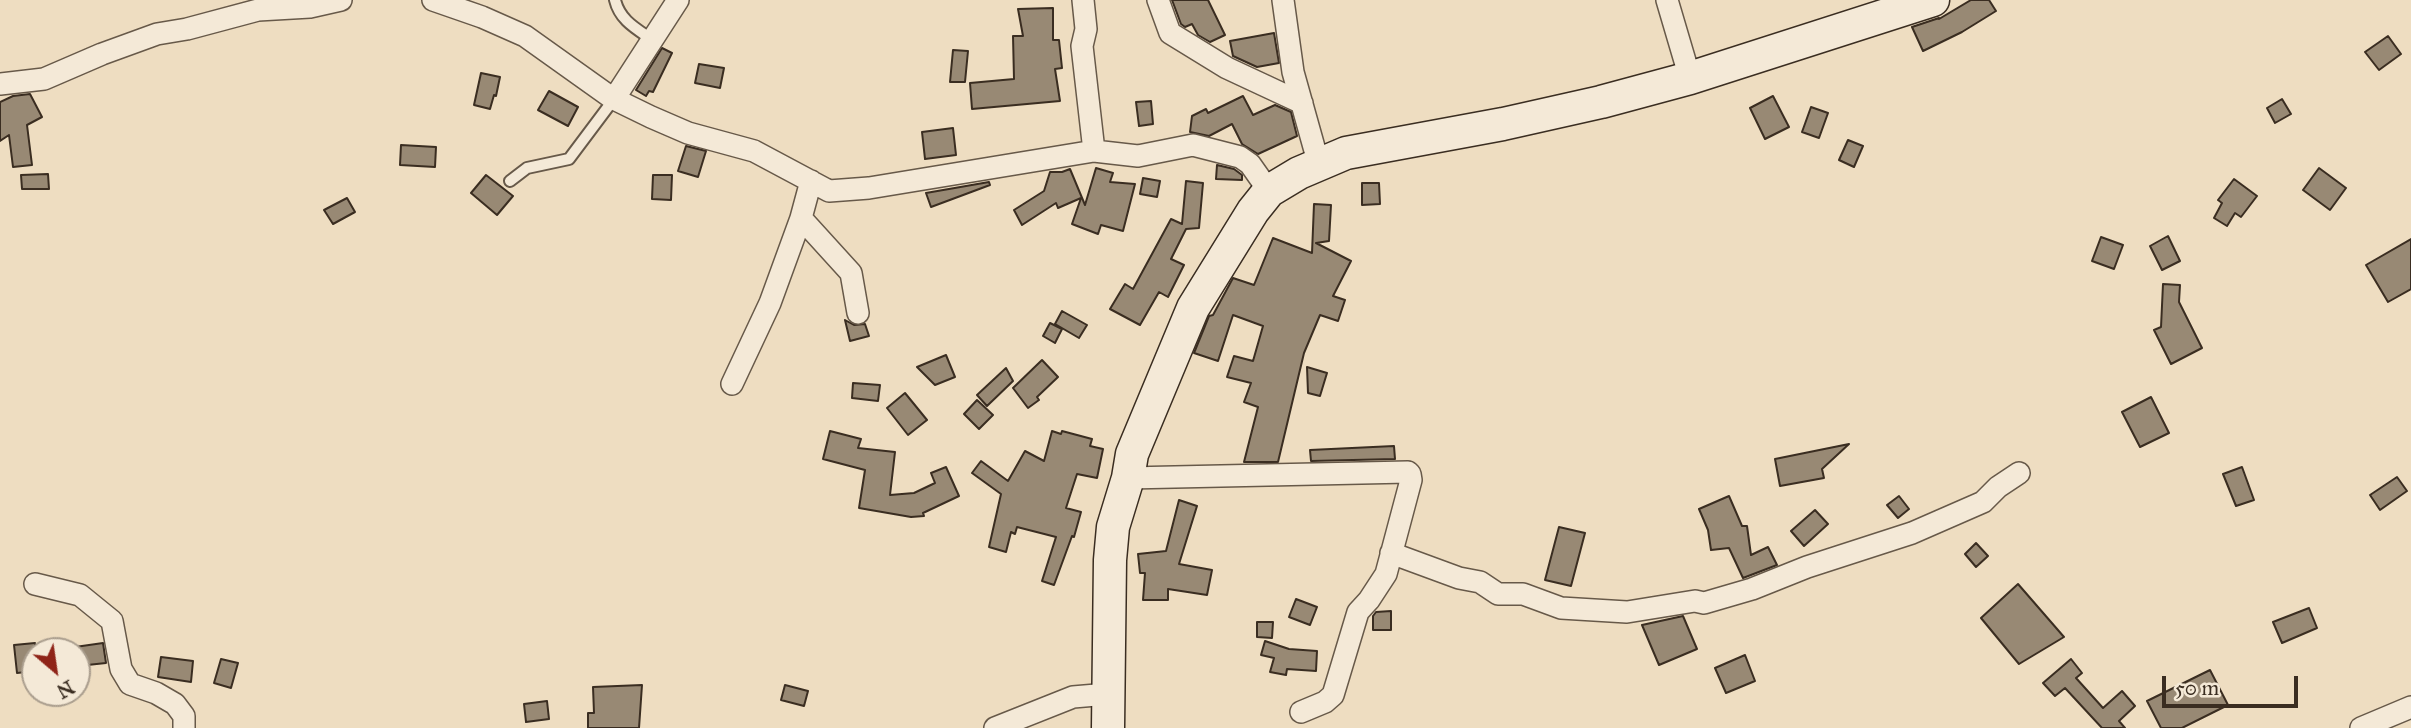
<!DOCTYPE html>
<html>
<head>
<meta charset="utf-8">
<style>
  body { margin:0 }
  #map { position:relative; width:2411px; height:728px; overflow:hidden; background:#eeddc1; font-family:"IM FELL Great Primer",serif }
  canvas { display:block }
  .north { position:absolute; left:21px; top:637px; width:70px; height:70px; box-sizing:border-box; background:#f4e9d7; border:2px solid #aa9e8e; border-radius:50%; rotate:151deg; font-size:19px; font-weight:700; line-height:28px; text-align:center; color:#3a2d21 }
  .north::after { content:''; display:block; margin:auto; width:24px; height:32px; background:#8f2418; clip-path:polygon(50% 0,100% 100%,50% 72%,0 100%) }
  .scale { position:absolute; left:2162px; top:676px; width:136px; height:32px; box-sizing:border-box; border:4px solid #3a2d21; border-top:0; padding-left:9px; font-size:21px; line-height:24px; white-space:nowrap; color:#3a2d21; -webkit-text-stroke:5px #f4e9d7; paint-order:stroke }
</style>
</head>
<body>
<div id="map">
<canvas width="2411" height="728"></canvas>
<div class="north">N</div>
<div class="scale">50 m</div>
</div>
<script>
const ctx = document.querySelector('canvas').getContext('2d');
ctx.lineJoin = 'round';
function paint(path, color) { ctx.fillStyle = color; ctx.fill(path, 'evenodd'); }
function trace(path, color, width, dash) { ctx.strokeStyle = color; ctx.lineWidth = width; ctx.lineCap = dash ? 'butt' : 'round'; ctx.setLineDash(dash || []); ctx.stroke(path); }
const building = new Path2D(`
  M1172,0H1208L1225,35L1210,42L1198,35L1192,24L1185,27L1181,24Z
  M1971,0H1989L1996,11L1962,32L1923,51L1912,27L1939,18V19Z
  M1053,8V40H1059L1062,68L1055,69L1060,101L972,109L970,83L1014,79L1013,36H1023L1018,9Z
  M1274,33L1279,63L1257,67L1233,56L1230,41Z
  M2388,36L2401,54L2379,70L2365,52Z
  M662,48L672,53L653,92L649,91L646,96L636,90Z
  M953,50L968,51L965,82H950Z
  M699,64L724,68L720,88L695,83Z
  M481,73L500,77L496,96L494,95L490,109L474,105Z
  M549,91L578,107L568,126L538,110Z
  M30,94L42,117L27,125L32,165L13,167L9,135L0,141V102L13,96Z
  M1243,96L1253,115L1275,105L1291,112L1297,136L1258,154L1242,144L1232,124L1209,136L1190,132L1192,116L1206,109L1208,113Z
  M1773,96L1789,127L1765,139L1750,108Z
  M2282,99L2291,114L2275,123L2267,108Z
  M1151,101L1153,124L1139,126L1136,102Z
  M1811,107L1828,113L1819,138L1802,132Z
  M953,128L956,155L925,159L922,132Z
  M1848,140L1863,146L1854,167L1839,160Z
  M401,145L436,147L435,167L400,165Z
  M686,146L706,151L698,177L678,171Z
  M1217,165L1234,169L1242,175V180L1216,179Z
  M1096,168L1113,173L1110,182L1135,184L1123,231L1101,225L1098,234L1072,224L1081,198L1058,208L1056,203L1022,225L1014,210L1044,191L1050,172H1062L1070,169L1085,205Z
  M2319,168L2346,188L2330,210L2303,190Z
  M48,174L49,189H22L21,175Z
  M486,175L513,196L497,215L471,193Z
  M653,175H672L671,200L652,199Z
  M1143,178L1160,181L1157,197L1140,194Z
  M2234,179L2257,196L2241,217L2235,213L2227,226L2214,218L2222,203L2218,200Z
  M1186,181L1203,183L1199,228L1186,229L1171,259L1184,265L1168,297L1159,292L1140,325L1110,309L1125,284L1133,289L1171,219L1182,224Z
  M989,182L990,185L931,207L926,193Z
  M1362,183H1379L1380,204L1362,205Z
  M347,198L355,212L333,224L324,210Z
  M1314,204L1331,205L1329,241L1316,243L1351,261L1333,296L1345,300L1338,321L1320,315L1304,353L1278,462H1244L1258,407L1244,402L1251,383L1227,377L1234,356L1253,361L1263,326L1233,315L1218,361L1194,353L1209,316L1213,315L1233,278L1254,285L1273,238L1312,253Z
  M2168,236L2180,261L2162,270L2150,246Z
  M2101,237L2123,245L2114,269L2092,261Z
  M2411,239V289L2388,302L2366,265Z
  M2163,284L2180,285L2179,302L2202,348L2171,364L2154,330L2161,327Z
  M1062,311L1087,325L1079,338L1055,324Z
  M845,320L854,325L865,324L869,336L850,341Z
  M1050,323L1062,329L1055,343L1043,336Z
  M946,355L955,377L935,385L917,367Z
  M1042,360L1058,377L1037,397L1039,400L1028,408L1013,388Z
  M1307,367L1327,373L1320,396L1308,393Z
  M1006,368L1013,381L987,406L977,395Z
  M853,383L880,385L878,401L852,398Z
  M905,393L927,420L908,435L887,408Z
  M2151,397L2169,433L2140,447L2122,412Z
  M977,400L993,415L979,429L964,414Z
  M830,431L861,439L858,448L895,452L890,495L914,493L935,483L931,473L946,467L959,496L923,513L924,516L911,517L859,508L865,470L823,459Z
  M1052,431L1061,434L1062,431L1092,439L1090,446L1103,449L1097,478L1077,474L1066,508L1081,512L1074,537L1072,536L1054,585L1042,581L1056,537L1017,527L1015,534L1011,532L1006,552L989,547L1001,494L972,473L981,461L1008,481L1025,451L1044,461Z
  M1849,444L1822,469L1824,478L1780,486L1775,459Z
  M1394,446L1395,459L1311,461L1310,450Z
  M2242,467L2254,500L2236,506L2223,474Z
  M2397,477L2407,491L2380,510L2370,495Z
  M1729,496L1742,526H1747L1751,555L1768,547L1777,565L1743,578L1729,548L1711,550L1708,530L1699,509Z
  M1899,496L1909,509L1898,518L1887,505Z
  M1179,500L1197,506L1179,564L1212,570L1207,595L1168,589V600H1143L1145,573H1140L1138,554L1166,551Z
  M1815,510L1828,524L1804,546L1791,531Z
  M1559,527L1585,533L1571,586L1545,580Z
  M1976,543L1988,556L1976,567L1965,554Z
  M2018,584L2064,637L2019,664L1981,618Z
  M1296,599L1317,607L1310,625L1289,617Z
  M2309,608L2317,628L2282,643L2273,622Z
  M1391,611V630H1373V616L1376,612Z
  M1683,616L1697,649L1659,665L1642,625Z
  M1257,622H1273L1272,638L1257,637Z
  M1265,641L1289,649L1317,651L1316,671L1287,669L1286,675L1270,672L1274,658L1261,655Z
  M35,643V671L17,673L14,645Z
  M103,643L106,663L78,666L75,647Z
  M1745,655L1755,681L1726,693L1715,668Z
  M161,657L193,661L191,682L158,677Z
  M221,659L238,663L231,688L214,683Z
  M2071,659L2082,673L2076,678L2103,708L2122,691L2135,706L2119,721L2125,728H2102L2065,688L2055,696L2043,683Z
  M2210,670L2228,705L2182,728H2161L2147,701Z
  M642,685L639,728H588V713H594L593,687Z
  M785,685L808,691L804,706L781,700Z
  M547,701L549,719L526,722L524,704Z`);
paint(building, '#988974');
trace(building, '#3a2d21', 2);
const lane = new Path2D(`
  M615,0C620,21 637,29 654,41
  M510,181L527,168L569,159L614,99`);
const street = new Path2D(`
  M433,0L482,17L525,36L612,98L651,117L688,133L754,151L829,191L869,188L1094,151L1138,156L1193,145L1240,157L1250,164L1269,191
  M1083,0L1086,29L1082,46L1094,151
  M1158,0L1170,33L1227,68L1302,103
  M1283,0L1293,72L1319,165
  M1667,0L1690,78
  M0,84L44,79L102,54L157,34L187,29L258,10L310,7L341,0
  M614,99L678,0
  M811,181L801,218L851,273L858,313
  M732,384L770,303L801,218
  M1128,478L1408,472L1410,474L1411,480L1386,574L1369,600L1358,612L1333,695L1325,702L1301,712
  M1391,553L1459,578L1480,582L1498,594H1523L1561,608L1627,612L1695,601L1704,603L1752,589L1807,567L1912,533L1983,502L1998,487L2019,473
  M35,584L80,595L112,621L121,669L130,684L156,693L175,704L184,716V728
  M995,728L1073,697L1108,694
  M2361,728L2411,707`);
const secondary = new Path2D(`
  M1108,728L1110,560L1113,527L1128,478L1132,454L1193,308L1253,211L1269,191L1299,173L1346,153L1503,124L1601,102L1690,78L1933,0`);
trace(lane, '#675949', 14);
trace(street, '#675949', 24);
trace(secondary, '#3a2d21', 35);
trace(lane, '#f4e9d7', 10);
trace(street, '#f4e9d7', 21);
trace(secondary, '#f4e9d7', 32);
</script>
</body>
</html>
